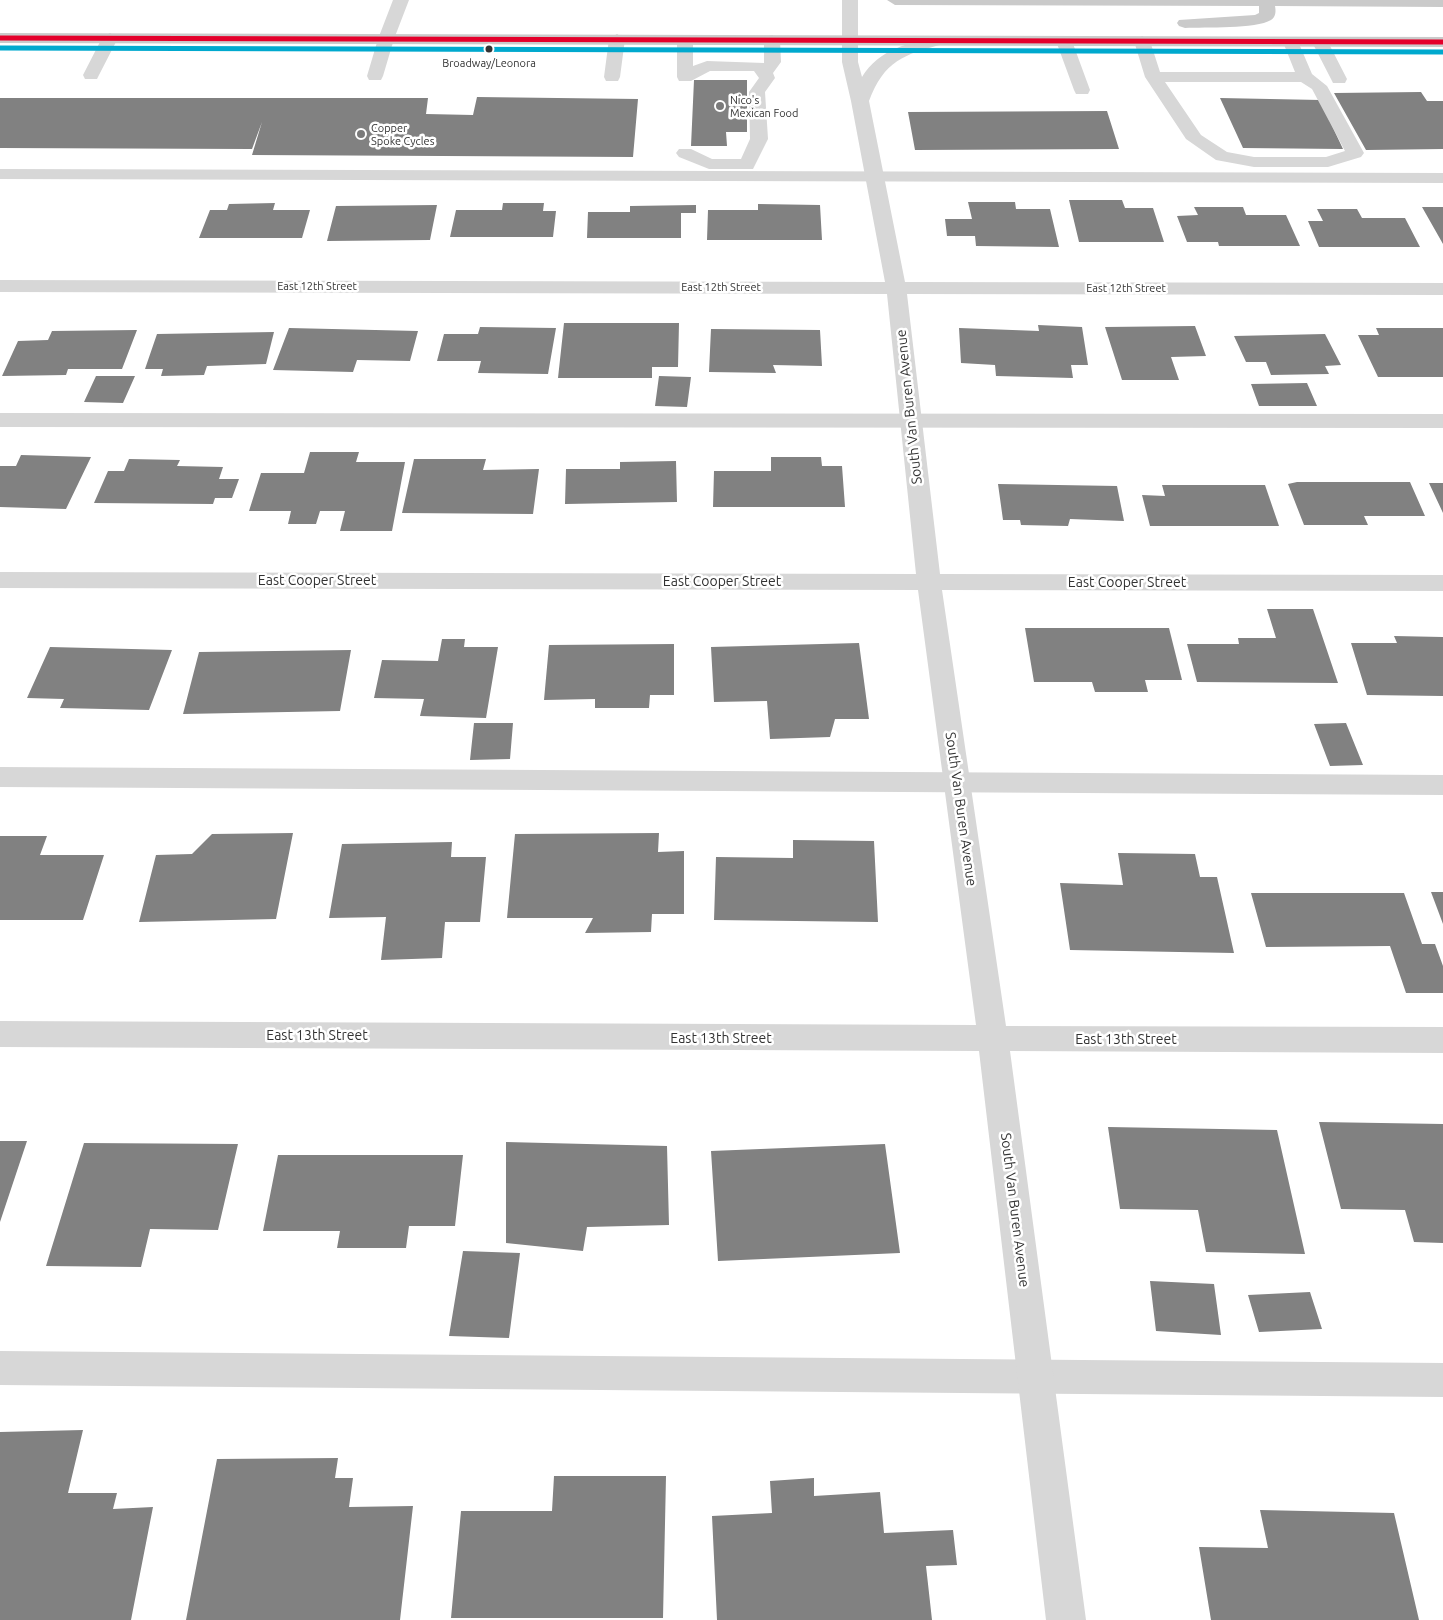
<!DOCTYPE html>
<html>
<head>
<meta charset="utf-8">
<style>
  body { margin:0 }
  canvas { display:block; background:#fff }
</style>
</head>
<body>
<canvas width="1443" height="1620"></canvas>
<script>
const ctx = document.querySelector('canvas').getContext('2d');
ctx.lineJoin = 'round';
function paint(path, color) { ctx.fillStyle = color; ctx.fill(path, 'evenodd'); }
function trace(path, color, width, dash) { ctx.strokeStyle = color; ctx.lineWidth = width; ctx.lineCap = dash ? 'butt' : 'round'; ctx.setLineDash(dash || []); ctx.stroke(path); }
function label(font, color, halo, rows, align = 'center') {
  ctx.font = font + ' Ubuntu,sans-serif'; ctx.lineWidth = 5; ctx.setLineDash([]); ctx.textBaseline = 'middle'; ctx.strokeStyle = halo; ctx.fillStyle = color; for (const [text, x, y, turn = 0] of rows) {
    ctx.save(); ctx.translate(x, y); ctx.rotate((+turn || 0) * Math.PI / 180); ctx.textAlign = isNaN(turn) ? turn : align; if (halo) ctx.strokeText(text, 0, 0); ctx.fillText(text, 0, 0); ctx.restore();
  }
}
paint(new Path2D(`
  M694,80H747V132H726L727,146H691Z
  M1421,92L1427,101H1443V149L1366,150L1334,93Z
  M477,97L638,99L633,157L252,155L262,122L252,149L0,148V98H428L426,114L473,115Z
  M1220,98L1320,100L1343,149L1243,148Z
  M1107,111L1119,149L915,150L908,112Z
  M1069,200H1122L1125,208H1153L1164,242H1079Z
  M968,202H1015L1016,209H1050L1059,247L976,246L975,236H947L945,219H972Z
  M275,203L273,210H310L302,238H199L210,210H227L229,204Z
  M503,203H544L543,211H556L553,237H450L456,210H502Z
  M758,204L820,205L822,240H707L708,210H758Z
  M437,205L430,240L327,241L336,206Z
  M696,205V213H681V238H587L588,212H630V206Z
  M1194,207H1243L1246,215H1286L1300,246H1219L1218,242H1187L1177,216L1198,215Z
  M1422,207H1443V244Z
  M1317,209H1357L1362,218H1405L1420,247H1319L1308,221H1323Z
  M564,323H679L678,367H652V378H558Z
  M1038,325L1082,327L1088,365H1071L1073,378L996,376L995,365L961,363L959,328L1039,331Z
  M1195,326L1206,356L1171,357L1179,380H1122L1105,327Z
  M480,327L556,328L548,374L478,373L481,361H437L444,334H478Z
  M289,328L418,331L410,361L357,360L353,372L273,370Z
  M1376,328H1443V377H1378L1358,335H1379Z
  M711,329L820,330L822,366L773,365L776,373L709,372Z
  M137,330L122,369H68L66,375L2,376L18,341L48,340L52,331Z
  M274,332L266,364L207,366L204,375L161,376L163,369H145L157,334Z
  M1325,334L1341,365L1325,366L1329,374L1271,375L1266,362H1246L1234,336Z
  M96,376H135L123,403L84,402Z
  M659,376L691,377L687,407L655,406Z
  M1307,383L1317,406H1259L1251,384Z
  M310,452H359L356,462H405L392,531H340L345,511H320L316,524H288L291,511H249L261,473H304Z
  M21,455L91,457L66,509L0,507V466H16Z
  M771,457H821L822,466H842L845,507H713L714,471H771Z
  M129,459L180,460L177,466L223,467L219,479H239L232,498H215L213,504L94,503L108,471H124Z
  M414,459H486L483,470L539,469L533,514L402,513Z
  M676,461L677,502L565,504L566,469H620V462Z
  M1297,482H1410L1425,516H1364L1368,525H1304L1288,484Z
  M1429,483H1443V513Z
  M998,484L1117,486L1124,521L1070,519L1068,526L1021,525L1020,520H1003Z
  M1162,485H1265L1279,526H1150L1142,495L1165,496Z
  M1267,609H1313L1338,683L1197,682L1187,644H1239L1238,638H1276Z
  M1025,628H1169L1182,680H1145L1148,692H1095L1092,682H1034Z
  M1394,636L1443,637V696L1367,695L1351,643H1397Z
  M442,639H465L464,647H498L486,718L420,716L424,699L374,698L382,660L438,661Z
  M859,643L869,719H835L830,737L770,739L767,701L714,702L711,647Z
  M674,644V695H650L649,708H595V699L544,700L549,645Z
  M50,647L172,650L149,710L60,708L64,699L27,698Z
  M351,650L340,711L183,714L199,652Z
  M474,723H513L510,759L470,760Z
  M1346,723L1363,765L1330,766L1314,724Z
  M293,833L276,919L139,922L156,855L192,854L212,834Z
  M659,833L658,852L684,851V914H652L651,932L585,933L593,918H507L515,834Z
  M0,836H47L40,855H104L83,920H0Z
  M793,840L874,841L878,922L714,920L716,857L793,858Z
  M452,842L451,857H486L480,922H445L442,958L381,960L386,917L329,918L342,844Z
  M1118,853L1195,854L1200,877H1217L1234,953L1070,950L1060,883L1123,885Z
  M1431,892H1443V924Z
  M1251,893H1404L1422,944H1435L1443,966V993H1406L1390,946L1266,947Z
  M1319,1122L1443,1124V1243L1414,1242L1405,1210L1341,1209Z
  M1108,1127L1277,1130L1305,1254L1206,1252L1198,1210L1120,1209Z
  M0,1141H27L0,1222Z
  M506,1142L667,1146L669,1225L587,1227L583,1251L506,1243Z
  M84,1143L238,1144L218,1230L150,1229L141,1267L46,1266Z
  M885,1144L900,1253L718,1261L711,1151Z
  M278,1155H463L455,1226H409L406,1248H337L340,1231H263Z
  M463,1251L520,1253L509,1338L449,1336Z
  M1150,1281L1214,1284L1221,1335L1156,1331Z
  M1310,1292L1322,1329L1259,1332L1248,1295Z
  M83,1430L68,1493H117L113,1509L153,1507L131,1620H0V1432Z
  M338,1458L335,1478H353L349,1507L413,1506L400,1620H186L217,1459Z
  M554,1476H666L663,1618H451L461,1511H552Z
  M814,1478V1496L880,1492L884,1533L953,1530L957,1565L926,1566L932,1620H717L712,1516L772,1513L770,1481Z
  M1260,1510L1394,1513L1419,1620H1211L1199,1547L1268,1548Z`), '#818181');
paint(new Path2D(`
  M110,33L118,38L99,75L97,79H85L83,75L102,38Z
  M386,34L394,39L383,76L381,80H369L367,76L378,39Z
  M617,34L625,39L620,77L618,81H606L604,77L609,39Z
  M685,35L693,40V66L707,61L764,63V40L766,37L772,35L780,40L781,62L773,73L775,78L765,92L768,139L753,169H709L679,157L676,153L679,149H691L712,159H741L750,139L749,92L759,78L754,71H710L691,81H679L677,77V40Z
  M1064,36L1072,41L1090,90L1088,94H1076L1074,90L1056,41Z
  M1142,36L1150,41L1160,72H1295L1283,42L1291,37L1297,39L1312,74L1327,86L1364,153L1361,157L1328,167H1254L1216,160L1186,139L1145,77L1134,41ZM1165,82H1301L1312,89L1345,151L1326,157H1254L1227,152L1201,135Z
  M1320,37L1328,42L1347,79L1345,83H1333L1331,79L1312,42Z
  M0,169L1443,173V183L0,179Z
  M0,413L1443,414V428L0,427Z
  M0,767L1443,775V795L0,787Z
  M0,1351L1443,1363V1397L0,1385Z`), '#d7d7d7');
paint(new Path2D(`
  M393,0H409L394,39L386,44L378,39Z
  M842,0H858V62L862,77C879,49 909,43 938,36L946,41L944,44C904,54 884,61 869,101L905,282L1443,283V295L907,294L940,574L1443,575V591L942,590L1006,1026L1443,1027V1053L1010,1051L1086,1620H1046L979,1051L0,1047V1021L976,1025L918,590L0,588V572L916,574L887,294L0,292V280L885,282L851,101L842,62Z`), '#d7d7d7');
paint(new Path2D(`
  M887,0H1443V7L1275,6C1276,11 1276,17 1271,20C1256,29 1205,27 1185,28L1179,26L1177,23L1179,20L1255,15L1259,13V6L895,5Z
  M0,33L1443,37V47L0,43Z`), '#cacaca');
trace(new Path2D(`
  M0,38L1443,42`), '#e4002b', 5);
trace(new Path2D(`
  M0,48L1443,52`), '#00a9ce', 5);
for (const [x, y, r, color] of [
  [489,49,4.5,"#333"],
  [720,106,5,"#7a7a7a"],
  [361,134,5,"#7a7a7a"]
]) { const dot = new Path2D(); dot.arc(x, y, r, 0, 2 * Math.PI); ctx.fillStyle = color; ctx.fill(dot); trace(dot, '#fff', 2); }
label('11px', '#333', '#fff', [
  ["Broadway/Leonora",489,63]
]);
label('11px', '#333', '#fff', [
  ["Nico's",730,100],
  ["Mexican Food",730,113],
  ["Copper",371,128],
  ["Spoke Cycles",371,141]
], 'left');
label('11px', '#333', '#fff', [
  ["East 12th Street",317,286],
  ["East 12th Street",721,287],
  ["East 12th Street",1126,288]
]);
label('14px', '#333', '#fff', [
  ["South Van Buren Avenue",909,407,-96],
  ["East Cooper Street",317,580],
  ["East Cooper Street",722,581],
  ["East Cooper Street",1127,582],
  ["South Van Buren Avenue",961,809,82],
  ["East 13th Street",317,1035],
  ["East 13th Street",721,1038],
  ["East 13th Street",1126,1039],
  ["South Van Buren Avenue",1015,1210,83]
]);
</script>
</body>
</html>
